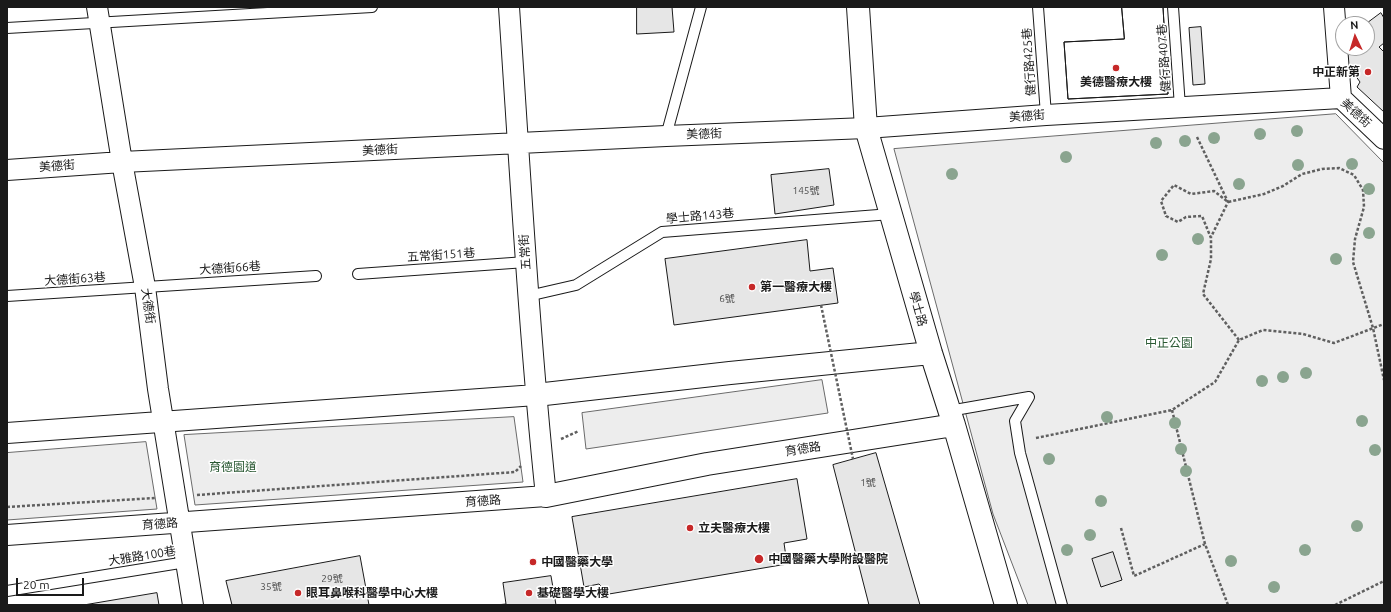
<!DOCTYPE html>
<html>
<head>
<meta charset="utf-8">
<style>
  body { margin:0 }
  #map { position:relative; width:1391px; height:612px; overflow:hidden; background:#fff; font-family:Ubuntu,sans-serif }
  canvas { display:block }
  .frame { position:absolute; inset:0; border:8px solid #1a1a1a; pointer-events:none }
  .north { position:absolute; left:1335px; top:16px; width:40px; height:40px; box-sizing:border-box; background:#fff; border:1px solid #a3a3a3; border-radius:50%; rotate:356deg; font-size:11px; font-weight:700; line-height:16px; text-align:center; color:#1a1a1a }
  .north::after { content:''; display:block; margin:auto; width:14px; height:18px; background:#c62828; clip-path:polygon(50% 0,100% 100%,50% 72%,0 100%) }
  .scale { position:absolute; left:16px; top:578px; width:68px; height:18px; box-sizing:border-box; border:2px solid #1a1a1a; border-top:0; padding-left:5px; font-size:12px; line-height:14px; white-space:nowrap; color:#1a1a1a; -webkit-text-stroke:3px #fff; paint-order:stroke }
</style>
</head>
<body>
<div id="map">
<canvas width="1391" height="612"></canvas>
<div class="frame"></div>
<div class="north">N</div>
<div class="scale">20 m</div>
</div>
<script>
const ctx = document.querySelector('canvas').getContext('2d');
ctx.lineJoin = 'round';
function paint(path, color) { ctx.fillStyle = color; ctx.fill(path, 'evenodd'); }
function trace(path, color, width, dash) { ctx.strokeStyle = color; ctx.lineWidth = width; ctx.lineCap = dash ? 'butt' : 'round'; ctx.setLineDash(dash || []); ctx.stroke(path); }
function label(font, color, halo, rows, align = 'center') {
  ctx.font = font + ' Ubuntu,"Noto Sans TC",sans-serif'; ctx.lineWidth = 3; ctx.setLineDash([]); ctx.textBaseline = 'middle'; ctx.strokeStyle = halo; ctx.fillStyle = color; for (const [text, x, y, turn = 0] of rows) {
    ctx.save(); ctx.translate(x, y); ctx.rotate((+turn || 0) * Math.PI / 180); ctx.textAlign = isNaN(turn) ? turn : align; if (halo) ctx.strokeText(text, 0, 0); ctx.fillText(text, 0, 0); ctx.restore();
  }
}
const built = new Path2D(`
  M1336,114L1384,163V605H1028L993,514L894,149Z
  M822,380L828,413L586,449L582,413Z
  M514,417L523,482L195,505L184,435Z
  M146,442L157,509L7,520V453Z`);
paint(built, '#ededed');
trace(built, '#6a6a6a', 1);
const building = new Path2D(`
  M637,7H672L674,32L637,34Z
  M1122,7H1163L1168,94L1068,99L1064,42L1124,39Z
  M1122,7H1163L1168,94L1068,99L1064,42L1124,39Z
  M1381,13L1384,18V43L1379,47L1384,52V112L1357,87L1360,82L1345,61L1348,51L1352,48H1367V36L1370,34L1367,29V24H1366Z
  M1201,27L1205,84L1193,85L1189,28Z
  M829,169L834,205L775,214L771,175Z
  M807,240L810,271L833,268L838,303L674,325L665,259Z
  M876,453L920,605H869L833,465Z
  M797,479L807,539L784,543L787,564L609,594L599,584L584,587L572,517Z
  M1113,552L1122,580L1101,587L1092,559Z
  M360,556L369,605H232L226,581Z
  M551,576L556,605H496L506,604L503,583Z
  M157,593L159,605H84Z`);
paint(building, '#e6e6e6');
trace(building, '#1a1a1a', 1);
const lane = new Path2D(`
  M1038,7L1046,115
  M1173,7L1180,107
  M7,28L372,7
  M666,136L701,7
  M358,274L526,262
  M7,296L316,276
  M528,296L576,285L662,232L891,214
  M1029,397L1015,421L1020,453L1062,605
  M949,411L1029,397
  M7,591L186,562`);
const street = new Path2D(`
  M97,7L122,162L145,287L158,389L193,605
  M1334,7L1341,98
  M7,170L122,162L666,136L866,128L1046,115L1341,98L1384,139
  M7,433L536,395
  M7,535L546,496C529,334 520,170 509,7`);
const secondary = new Path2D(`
  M858,7L866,128L931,353L954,425L1006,605
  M536,395L730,373L931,353
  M546,496L707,464L954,425`);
trace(lane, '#1a1a1a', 12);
trace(street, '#1a1a1a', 22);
trace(secondary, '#1a1a1a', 24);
trace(new Path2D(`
  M1197,137L1228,202L1211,237
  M1239,340L1203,294L1211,259V238L1202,216L1186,217L1178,222L1166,216L1161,201L1174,185L1191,194L1214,191L1228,202L1264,194L1283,186L1302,174L1322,169L1339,168L1354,175L1363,190L1364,207L1355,239L1353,262L1373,328L1384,380
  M1172,410L1205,544L1228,605
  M1036,438L1172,410L1215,382L1239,340L1263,330L1303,334L1334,343L1384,324
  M561,439L579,431
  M197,495L515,472L521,466
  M7,507L155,498
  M1121,528L1134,576L1205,544
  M1335,605L1384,581`), '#5f5f5f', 2.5, [3, 2]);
trace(lane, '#fff', 10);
trace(street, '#fff', 20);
trace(secondary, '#fff', 22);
trace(new Path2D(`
  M821,305L853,459`), '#5f5f5f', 2.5, [3, 2]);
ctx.fillStyle = '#8aa48f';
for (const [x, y] of [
  [1297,131],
  [1260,134],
  [1214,138],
  [1185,141],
  [1156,143],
  [1066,157],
  [1352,164],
  [1298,165],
  [952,174],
  [1239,184],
  [1369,189],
  [1369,233],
  [1198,239],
  [1162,255],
  [1336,259],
  [1306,373],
  [1283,377],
  [1262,381],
  [1107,417],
  [1362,421],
  [1175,423],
  [1181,449],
  [1375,450],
  [1049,459],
  [1186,471],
  [1101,501],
  [1357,526],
  [1090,535],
  [1067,550],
  [1305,550],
  [1231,561],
  [1274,587]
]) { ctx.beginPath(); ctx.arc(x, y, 6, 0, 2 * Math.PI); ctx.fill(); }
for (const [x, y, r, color] of [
  [1116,68,4,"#c62828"],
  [1368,72,4,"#c62828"],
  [752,287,4,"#c62828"],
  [690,528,4,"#c62828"],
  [759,559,5,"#c62828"],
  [533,562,4,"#c62828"],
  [298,593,4,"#c62828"],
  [529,593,4,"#c62828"]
]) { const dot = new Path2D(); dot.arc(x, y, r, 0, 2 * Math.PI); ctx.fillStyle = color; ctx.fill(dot); trace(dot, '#fff', 1.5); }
label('10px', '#4d4d4d', null, [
  ["145號",806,191],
  ["6號",727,299],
  ["1號",868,483],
  ["29號",332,579],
  ["35號",271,587]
]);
label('12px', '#1a1a1a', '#fff', [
  ["健行路407巷",1164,58,-94],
  ["健行路425巷",1029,62,-94],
  ["美德街",1356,113,42],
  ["美德街",1027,116,-4],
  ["美德街",704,134,-2],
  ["美德街",380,150,-3],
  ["美德街",57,166,-4],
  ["學士路143巷",700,216,-5],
  ["五常街",525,252,-94],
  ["五常街151巷",441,255,-4],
  ["大德街66巷",230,268,-4],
  ["大德街63巷",75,279,-4],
  ["大德街",148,306,82],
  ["學士路",918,309,74],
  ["育德路",803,449,-9],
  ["育德路",483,501,-4],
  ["育德路",160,524,-4],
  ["大雅路100巷",142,556,-9]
]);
label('bold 12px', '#1a1a1a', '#fff', [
  ["中正新第",1360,72,"right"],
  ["美德醫療大樓",1116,82,"center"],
  ["第一醫療大樓",760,287],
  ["立夫醫療大樓",698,528],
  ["中國醫藥大學附設醫院",768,559],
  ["中國醫藥大學",541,562],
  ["眼耳鼻喉科醫學中心大樓",306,593],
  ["基礎醫學大樓",537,593]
], 'left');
label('12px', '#2b5a34', '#fff', [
  ["中正公園",1169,343],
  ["育德園道",233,467]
]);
</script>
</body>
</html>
